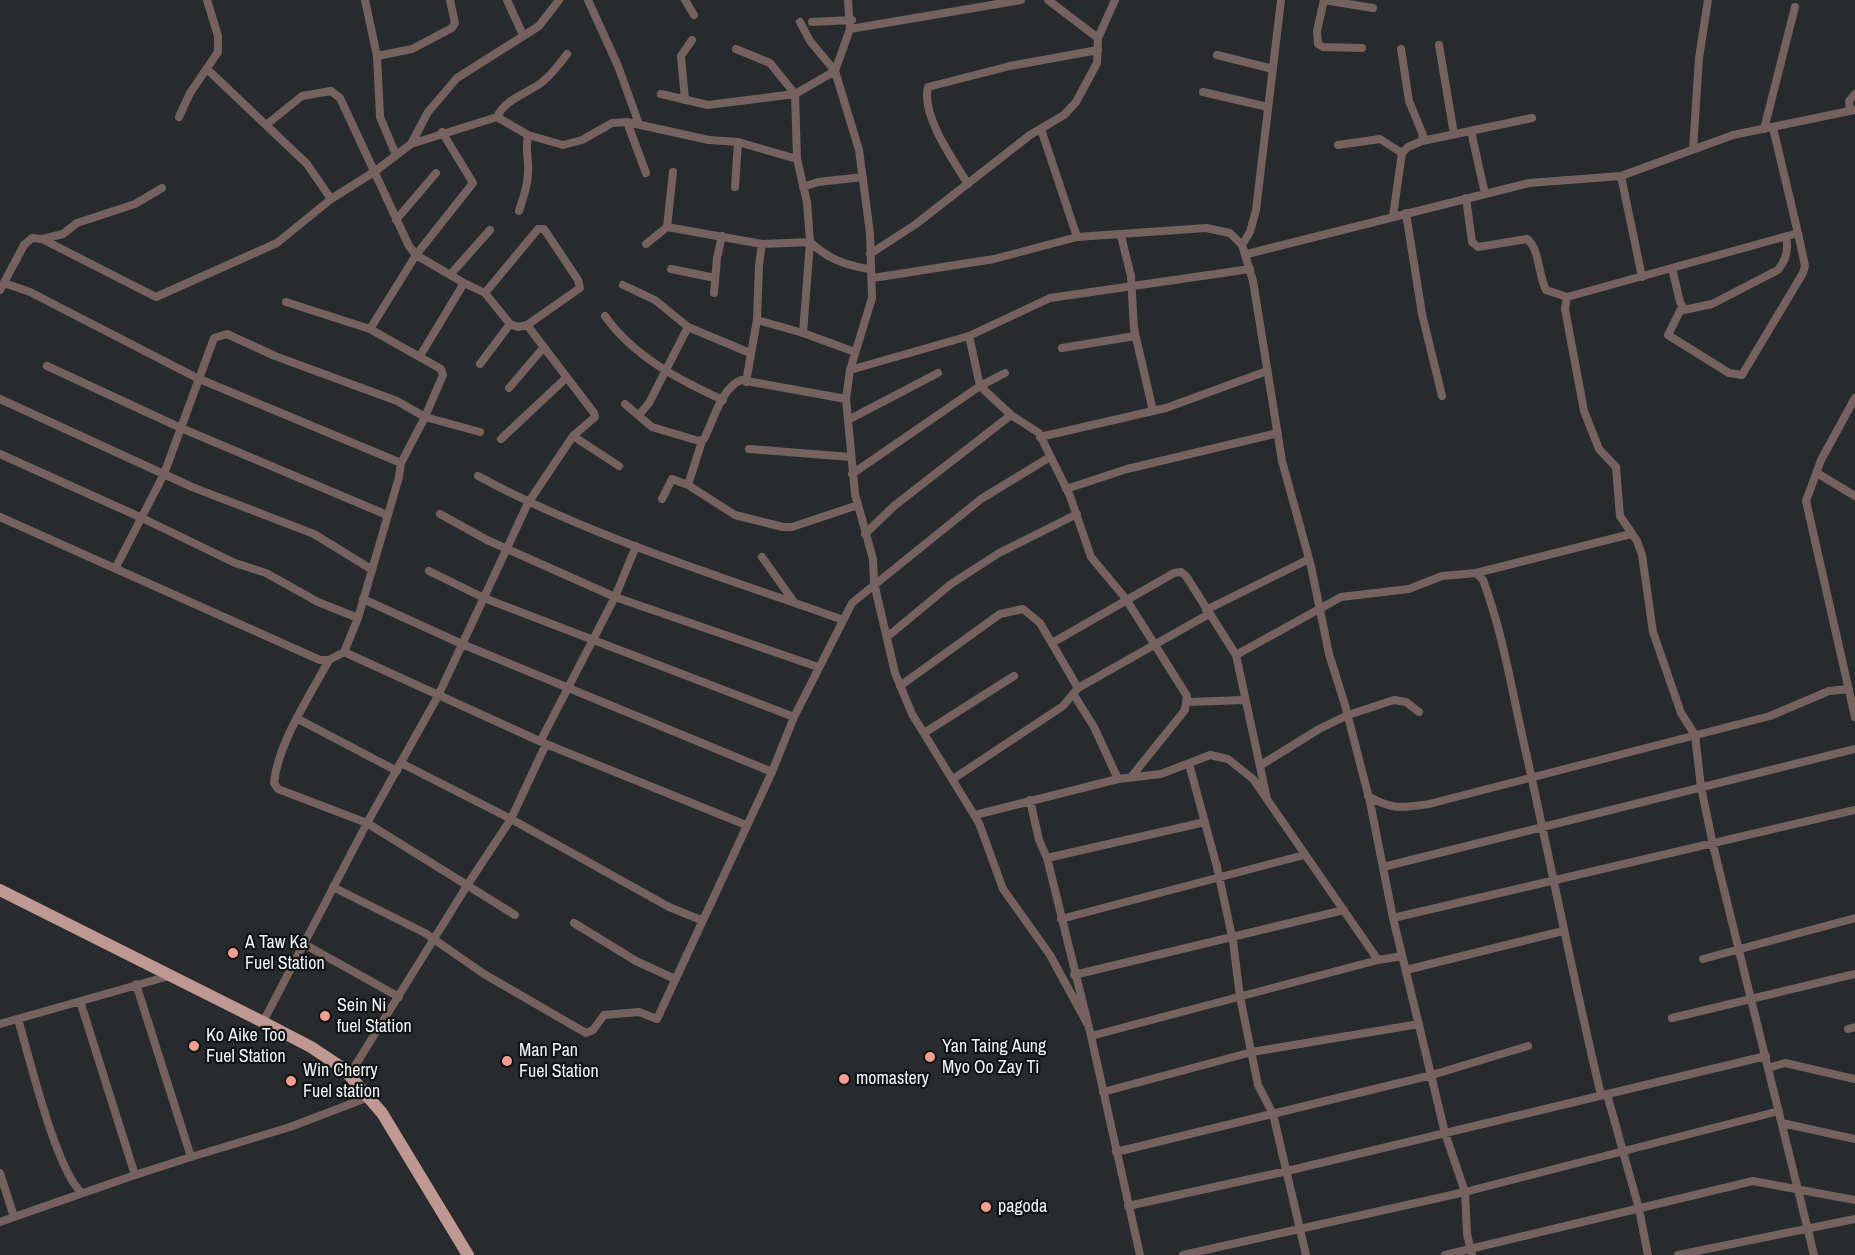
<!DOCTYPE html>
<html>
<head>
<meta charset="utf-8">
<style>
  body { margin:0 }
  canvas { display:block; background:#272b2d }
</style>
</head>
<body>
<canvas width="1855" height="1255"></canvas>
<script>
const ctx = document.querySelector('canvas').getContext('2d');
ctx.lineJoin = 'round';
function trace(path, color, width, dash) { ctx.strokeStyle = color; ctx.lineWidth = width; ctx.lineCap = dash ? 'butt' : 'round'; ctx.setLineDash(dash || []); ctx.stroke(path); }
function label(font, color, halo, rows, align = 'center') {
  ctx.font = font + ' "Archivo Narrow",sans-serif'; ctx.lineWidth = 4.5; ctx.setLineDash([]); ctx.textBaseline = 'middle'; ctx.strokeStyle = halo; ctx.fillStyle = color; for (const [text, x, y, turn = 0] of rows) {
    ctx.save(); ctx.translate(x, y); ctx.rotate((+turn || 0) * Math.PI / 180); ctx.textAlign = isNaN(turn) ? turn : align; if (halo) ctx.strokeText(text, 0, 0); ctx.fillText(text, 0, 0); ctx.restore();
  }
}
trace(new Path2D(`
  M365,0L377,56L380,117L396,155
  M507,0L523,35
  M588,0L618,66L639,124
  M685,0L694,15
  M1048,0L1098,38
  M1324,0L1317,31L1318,44L1323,47L1362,48
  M1324,0L1373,8
  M800,22L810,41L835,71L859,150L870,233L872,298L850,370L846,399L848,420L855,494L873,559L874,583L895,673L912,714L979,823L1003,889L1050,955L1087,1023
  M812,22L852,20
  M850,29L1021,0
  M1439,45L1454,134
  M736,49L770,63L795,94L797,159
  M1217,55L1273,69
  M377,56L412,49L452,28L455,23L450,0
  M208,70L307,164L331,199
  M1203,92L1268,107
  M661,94L708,105L795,94L835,71L850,29L848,0
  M685,100L681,56L692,40
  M1850,111L1849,101L1855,94
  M179,117L190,93L218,52V36L207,0
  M497,117C505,100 523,95 538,85C549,78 559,65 567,54
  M627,122L646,173
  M266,125L302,96L331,91L340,98L409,246L416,255L464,283L420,356
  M1773,128L1798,233L1567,297L1565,309L1584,411L1599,449L1616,467L1620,516L1637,541L1642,555L1653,632L1681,713L1695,735L1701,787L1713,845L1814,1255
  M1041,129L1077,237
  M1764,129L1795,7
  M1471,131L1485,194
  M1422,141L1532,118
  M411,144L428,112L457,78L539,26L559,0
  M1338,145L1380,139L1402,153
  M1693,149L1699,58L1708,0
  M1621,176L1642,277
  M968,184C953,160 921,115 928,87L1010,66L1098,50
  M735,187L738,142
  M803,187L818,182L863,177
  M1466,198L1472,242L1478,247L1527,239C1540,249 1538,275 1546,290L1567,297
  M519,211C523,198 528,186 528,173C529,159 525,149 528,135
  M1406,213L1422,314L1442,396
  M1393,216L1402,153L1408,147L1422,141L1423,135L1409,101L1401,49
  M396,220L436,173
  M667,227L762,244L810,242C828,259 845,265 869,269
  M1121,236L1131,276L1134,329L1153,411
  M42,239L63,234L77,223L135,204L162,188
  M646,244L667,227L673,172
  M1242,245L1250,232L1256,210L1281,0
  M870,254L916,224L1030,135L1064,115L1076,102L1097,63L1098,38L1115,0
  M1247,254L1529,183L1621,176L1733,135L1855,110
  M1672,268L1680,302L1684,310L1712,304L1778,270C1786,260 1789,250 1786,238
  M671,269L715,278
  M450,275L490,230
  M873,278L994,259L1077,237L1206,228L1230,233L1242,245L1253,281L1282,461L1311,566L1329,654L1345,705L1370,802L1393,918L1445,1133L1465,1192L1467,1234L1472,1255
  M4,283L30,292L197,378L401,463
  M464,283L485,293L510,324L480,364
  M623,285L655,300L688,327L750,353
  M0,290L24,245L32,238L42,239L156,297L277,243L331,199L374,172L411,144L497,117L528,135L563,145L582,140L612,123L627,122L709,140L738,142L797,159L807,202L810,242L803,333
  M485,293L538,229H544L578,280L580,288L527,325L518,327L510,324
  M714,293L717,258L722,236
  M286,302L370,329L441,369L443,375L424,419L401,463L399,477L358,618L344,652L546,744L746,825
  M1682,307L1668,335L1729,373L1742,375L1803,273L1805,266L1798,233
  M605,316C633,356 679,380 723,400
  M757,320L803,333L855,352
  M370,329L416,255L473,183L442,132
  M969,336L980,386L1011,415L1039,433L1070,496L1091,557L1126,599L1187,696L1185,710L1131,777
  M1062,348L1135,336
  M47,366L181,428L387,515
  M850,370L969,336L1050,298L1250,269
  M746,382L757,320L759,265L762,244
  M509,388L544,347
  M1855,398L1821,460L1806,501L1855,717
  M0,399L192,487L314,534L371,569
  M625,404L652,427L699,441L704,439C713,422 721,388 741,380L846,399
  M639,415L649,403L688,327
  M848,420L938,373
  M573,436L619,466
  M1040,437L1166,408L1267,371
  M501,439L566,378
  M702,441L688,485L735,515L783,527H792L858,505
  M749,449L851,457
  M0,454L142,518L235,563L266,573L318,602L358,618
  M1817,473L1855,496
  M852,474L980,386L1005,373
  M478,476C593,538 720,576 843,620
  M1066,489L1127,469L1278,433
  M662,499L672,479L688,485
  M440,514L487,540L615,597L818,667
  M0,517L320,660H329L344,652
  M865,534L894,506L1011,415
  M762,557L794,602
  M116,567L164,474L214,338L227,334L275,356L397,401L425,417L480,432
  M429,571L484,598L794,717
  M1476,573L1631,534
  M363,599L462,644L772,772
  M1206,610L1309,559
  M887,637L951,584L999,553L1077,514
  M1052,643L1174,573L1181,572L1186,576L1236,655L1267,799
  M1236,655L1341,597L1409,589L1442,576L1476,573L1483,580C1504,636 1513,698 1527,757C1552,869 1574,983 1601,1095
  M329,660C310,695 278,743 274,783L278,789L367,823L515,915
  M900,686L1000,614L1023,609L1040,623L1078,688
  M1074,695L1094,727L1118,779
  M1188,702L1245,700
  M298,719L397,771
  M924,733L1014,676
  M541,740L615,597L636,546
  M401,763L511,819L669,907L701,920
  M1189,764L1217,867L1233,941L1240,997L1258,1085L1273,1114L1306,1255
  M1261,765L1319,729L1348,715L1394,700L1406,702L1419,712
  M953,779L1063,706L1078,688L1209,614
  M1368,796C1392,810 1402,808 1429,804L1770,716L1829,691L1849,689
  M1030,800L1039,840L1047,858
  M975,815L1118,779L1161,774L1210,755L1228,759L1253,779L1378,960
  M1383,867L1855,749
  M333,887L425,933L484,974L586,1033L593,1030L604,1015L639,1012L657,1019L772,772L794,717L852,603L981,499L1050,457
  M1393,918L1855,810
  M1061,919L1304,855
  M574,923L636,961L675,979
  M304,944L399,997
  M1703,959L1855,918
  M1406,970L1563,931
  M1074,975L1344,910
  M1672,1018L1855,974
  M18,1019C29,1056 56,1171 82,1193
  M263,1022L367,823L438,696L528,503L573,436L595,417L594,413L527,325
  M0,1024L169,976
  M1848,1029L1855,1027
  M1091,1036L1378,960L1402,956
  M1768,1068L1785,1063L1855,1079
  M350,1074L468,884L511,819L546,744
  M1103,1092L1252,1052L1419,1024
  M1607,1094L1639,1209L1648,1255
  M1782,1123L1855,1139
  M1116,1152L1432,1075L1528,1046
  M191,1157L290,1127L369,1097
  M0,1173L14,1217L135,1175L80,1001
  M135,1175L191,1157L136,984
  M1128,1206L1287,1171L1766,1056
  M0,1222L14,1217
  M1140,1255L1091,1036L1047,858L1205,822
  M1183,1255L1465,1192L1779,1111
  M1445,1255L1753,1181L1855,1200
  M1678,1255L1855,1219`), '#75625f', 8);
trace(new Path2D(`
  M0,890L263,1022L311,1047L344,1069L382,1113L468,1255`), '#c09892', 12);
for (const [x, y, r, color] of [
  [233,953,6,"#f59d8f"],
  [325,1016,6,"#f59d8f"],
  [194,1046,6,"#f59d8f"],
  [930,1057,6,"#f59d8f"],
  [507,1061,6,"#f59d8f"],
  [844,1079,6,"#f59d8f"],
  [291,1081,6,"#f59d8f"],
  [986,1207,6,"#f59d8f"]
]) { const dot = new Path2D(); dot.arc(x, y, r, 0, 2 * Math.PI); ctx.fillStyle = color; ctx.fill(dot); trace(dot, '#121314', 2); }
label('18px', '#f0f2f4', '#121314', [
  ["A Taw Ka",245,943],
  ["Fuel Station",245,964],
  ["Sein Ni",337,1006],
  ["fuel Station",337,1027],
  ["Ko Aike Too",206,1036],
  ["Fuel Station",206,1057],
  ["Yan Taing Aung",942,1047],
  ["Myo Oo Zay Ti",942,1068],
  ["Man Pan",519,1051],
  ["Fuel Station",519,1072],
  ["Win Cherry",303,1071],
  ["Fuel station",303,1092],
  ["momastery",856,1079],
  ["pagoda",998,1207]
], 'left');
</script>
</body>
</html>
